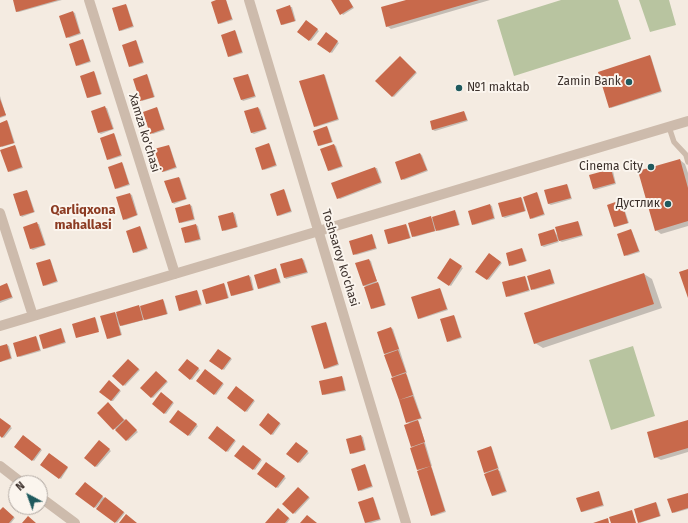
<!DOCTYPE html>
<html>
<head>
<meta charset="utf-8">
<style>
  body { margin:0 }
  #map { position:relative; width:688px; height:523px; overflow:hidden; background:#f4ebe1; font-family:"Fira Sans",sans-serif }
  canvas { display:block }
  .north { position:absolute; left:8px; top:475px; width:40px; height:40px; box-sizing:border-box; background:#fbf5ee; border:1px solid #aea6a0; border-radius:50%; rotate:319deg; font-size:11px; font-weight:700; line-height:16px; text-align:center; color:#3b302b }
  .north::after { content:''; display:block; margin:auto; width:14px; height:18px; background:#1f5a5e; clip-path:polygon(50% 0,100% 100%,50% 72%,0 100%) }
</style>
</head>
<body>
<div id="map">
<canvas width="688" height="523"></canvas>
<div class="north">N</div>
</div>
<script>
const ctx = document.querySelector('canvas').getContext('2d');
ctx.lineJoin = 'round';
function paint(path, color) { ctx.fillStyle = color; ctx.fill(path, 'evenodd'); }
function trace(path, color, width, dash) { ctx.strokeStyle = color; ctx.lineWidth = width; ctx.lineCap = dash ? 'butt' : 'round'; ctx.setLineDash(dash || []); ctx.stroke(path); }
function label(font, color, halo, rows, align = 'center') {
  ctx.font = font + ' "Fira Sans",sans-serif'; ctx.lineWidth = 4; ctx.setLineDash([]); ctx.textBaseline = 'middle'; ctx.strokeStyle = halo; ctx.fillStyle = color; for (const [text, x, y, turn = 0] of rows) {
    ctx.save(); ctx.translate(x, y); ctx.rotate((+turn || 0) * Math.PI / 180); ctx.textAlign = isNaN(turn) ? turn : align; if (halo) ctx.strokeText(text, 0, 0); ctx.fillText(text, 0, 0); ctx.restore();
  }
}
paint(new Path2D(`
  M561,0H618L631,39L514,76L497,20Z
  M639,0H669L676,25L650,32Z
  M633,346L655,416L611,430L589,360Z`), '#b8c4a0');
paint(new Path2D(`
  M14,0H62L19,12H17Z
  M219,0H226L233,20L220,24L219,23Z
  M332,0H349L354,8L343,15Z
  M409,0H490L391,29L387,26Z
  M126,5L127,6L134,27L121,31L120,30Z
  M290,7H292L296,21L283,25H282Z
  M73,12L75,13L81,34L69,38L67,37Z
  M306,21L319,31L311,41L298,32Z
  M235,31L236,32L243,53L230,57L229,56Z
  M326,33L339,43L332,53L318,43Z
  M82,40L84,41L91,62L78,66L77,65Z
  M136,41L137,42L144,63L131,67L130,66Z
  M650,56L651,57L662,92L611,108L610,107Z
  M401,58L417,73L394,97L392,96Z
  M94,72L95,73L102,94L89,98H88Z
  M147,75L148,76L155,97L142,101L141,100Z
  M247,75L249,76L256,97L243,101L242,100Z
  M323,75H325L339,120L316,127L315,126Z
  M0,96L6,116L0,118Z
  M105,108H107L114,129L101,134L99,133Z
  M157,108L158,109L165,130L153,134L151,133Z
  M258,108L260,109L267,129L254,134L252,133L246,112Z
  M464,112L465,113L468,121L435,131L433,130L431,122Z
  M7,121L8,122L15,143L2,147L0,145V124Z
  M327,128H328L333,142L320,146L318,145Z
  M114,134L115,135L122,156L109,160L108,159Z
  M269,144L270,145L277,166L264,170L263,169Z
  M334,145L336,146L343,167L330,171L329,170Z
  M15,146L16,147L23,168L10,172L9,171Z
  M168,146L170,147L177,168L164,172L162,171Z
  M420,154L422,155L428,171L404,180L402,179Z
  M680,160L685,164L688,173V226L661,234L656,230Z
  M122,163L123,164L130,185L117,189L116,188Z
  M375,168H377L382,183L340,199L338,198L333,184Z
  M611,170L613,171L616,184L595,190L594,189Z
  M178,178H180L187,199L174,204L173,203Z
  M567,185L568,186L572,199L551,205L549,204L546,191Z
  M284,190L285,191L292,212L279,216L278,215Z
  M27,191L28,192L35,212L22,217L21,216Z
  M537,193L538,194L545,215L532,219L531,218Z
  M130,194L132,195L138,215L126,220L124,219Z
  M520,198H522L526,211L505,218L503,217L499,204Z
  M621,201L622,202L629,223L616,227H615Z
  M190,205L192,206L195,220L181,223L180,222Z
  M490,205L492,206L495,219L474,225L473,224Z
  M454,212H456L460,225L439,231L435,229L436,231L415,237H413L431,218L434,219Z
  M233,213L235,214L238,227L225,231L223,230Z
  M578,222L579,223L583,236L562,242L558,240L559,242L544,247L542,246L539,234L554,230L557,235H559Z
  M37,224H39L46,245L33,250L31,249Z
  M196,225L198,226L201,240L188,243L186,242L183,229Z
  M406,225L407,226L411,238L390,244H388Z
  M140,227L141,228L148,249L136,253L134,252Z
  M631,230L632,231L640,252L627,256L625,255Z
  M372,235L373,236L377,249L356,255L354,254Z
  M522,249L523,250L527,261L512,266L510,265Z
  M489,254L502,263L489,280L476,271Z
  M302,259L304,260L308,273L286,279L285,278L281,265Z
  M50,260L51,261L58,282L45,286L44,285Z
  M369,260L371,261L377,282H375L379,284L386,305L373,309L372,308L367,287L363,285Z
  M450,260L463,268L451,286L438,278Z
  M276,269L277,270L281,283L260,289L258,288Z
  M550,270L551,271L555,284L534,290L532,289Z
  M644,274L652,279L662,308L543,348L535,343Z
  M249,276L251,277L254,290L233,296L232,295Z
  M525,277L526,278L530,291L509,297L507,296Z
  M7,284L8,285L13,298L0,303V287Z
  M224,284L225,285L229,298L208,304L206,303Z
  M440,289L441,290L448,310L420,319L419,318Z
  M197,291L198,292L202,305L181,311L179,310Z
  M162,300L164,301L168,314L146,320L143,318L144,320L122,326L119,324L122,335L109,339L108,338L115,313L118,315L138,306L142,308Z
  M454,316L455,317L462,338L449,342L448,341Z
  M95,318L96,319L99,330L77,337Z
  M326,323L327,324L339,365L326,369L324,368Z
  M391,328L393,329L407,373L404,374L407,375L422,419L416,420L419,422L432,466L430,467L432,468L446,512L434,516L432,515L420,471L418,470L414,448L412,446L410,423L407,422L393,378H395L392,376L378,332Z
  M61,329L62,330L66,343L45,349L43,348Z
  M36,337L37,338L41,351L20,357L18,356Z
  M7,345L9,346L12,359L0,362V347Z
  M219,350L232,359L224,370L211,361Z
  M130,361L140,370L125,386L124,385Z
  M189,361L200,370L192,380L179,370Z
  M205,370L224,384L216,395L197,380Z
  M157,373L168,382L153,398L151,397Z
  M342,377L343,378L346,391L325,395H323Z
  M110,382L121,391L113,401H111Z
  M236,387L255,401L247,412L228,397Z
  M163,394L174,403L166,414L164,413Z
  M110,405L126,421L128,422L138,432L128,441L116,429H114Z
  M178,411L198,426L190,436L170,422Z
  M270,415L281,424L273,435L271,434Z
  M0,419L12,428L4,438L0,435Z
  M688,421V452L661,460L655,457Z
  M217,427L236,441L228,452L209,437Z
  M23,436L42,450L34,461L15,447Z
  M361,436L363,437L366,450L353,454L351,453Z
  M101,442L111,451L97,467L95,466Z
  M298,444L309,453L300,463L288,453Z
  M243,446L262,460L255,470L235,456Z
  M491,447L492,448L499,469L497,470L500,471L507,492L494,496L492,495L488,474L485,472Z
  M49,454L68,468L61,479L41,464Z
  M266,464L286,478L278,488L259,474Z
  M365,465L366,466L373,487L361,491L359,490Z
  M85,484L125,513L117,523L98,509L102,504L100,503L96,508L77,494Z
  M298,488L310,498L295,514L294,513Z
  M598,492L600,493L604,506L583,512H581Z
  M688,494V509L674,513L673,512Z
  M372,498L374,499L381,520L371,523H366L360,502Z
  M656,503L657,504L661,516L640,523L639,522Z
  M4,509L15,518L11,523H0V512Z
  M280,510L290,519L287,523H266Z`), '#0003');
paint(new Path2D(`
  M13,0H58L16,12Z
  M216,0H226L232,19L218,24L211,2Z
  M331,0H349L353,7L340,15Z
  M406,0H479L386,27L381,7Z
  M126,4L133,26L119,31L112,8Z
  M290,5L295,21L281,25L276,10Z
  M73,11L80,33L66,38L59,16Z
  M306,20L318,29L309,41L297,32Z
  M235,30L242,52L228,57L221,35Z
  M326,32L338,41L330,53L317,44Z
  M83,39L90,61L76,66L69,44Z
  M136,40L143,62L129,67L122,45Z
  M650,55L661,91L609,108L598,72Z
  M400,56L416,72L392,97L375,81Z
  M94,71L101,94L87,98L80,76Z
  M147,74L154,97L140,101L133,79Z
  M248,74L255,96L241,100L233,78Z
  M324,74L338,119L314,127L299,81Z
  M0,99L6,115L0,117Z
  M105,106L113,129L98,133L91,111Z
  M157,107L164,129L150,134L143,112Z
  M258,107L266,129L251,133L244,111Z
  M464,111L467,120L432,130L430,121Z
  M7,120L14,143L0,147V123Z
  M327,126L332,142L318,146L313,131Z
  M114,133L121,155L107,160L100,138Z
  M269,143L276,165L262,170L255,148Z
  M334,144L342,166L328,171L320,149Z
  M15,145L22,167L8,172L0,150Z
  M169,145L176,167L162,172L154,149Z
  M420,153L427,170L401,180L395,162Z
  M680,159L688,188V221L655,231L638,171Z
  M122,162L129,184L115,189L108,167Z
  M375,167L381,182L337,199L331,183Z
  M611,169L615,183L593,189L589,175Z
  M179,177L186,199L172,203L164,181Z
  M567,184L571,198L548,204L544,190Z
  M284,189L291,211L277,216L270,194Z
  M27,190L34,212L20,216L13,194Z
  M537,192L544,214L530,219L523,197Z
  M130,193L137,215L123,220L116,197Z
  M521,197L525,211L502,217L498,203Z
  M621,200L628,223L614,227L607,205Z
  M190,204L194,219L179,223L175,208Z
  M490,204L494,218L472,225L468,211Z
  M455,210L459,225L436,231L432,217Z
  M233,212L237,227L222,231L218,216Z
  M431,216L435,231L412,237L408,223Z
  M578,221L582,235L559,241L555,227Z
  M37,222L45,245L30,249L23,227Z
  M196,224L200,239L185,243L181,228Z
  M406,224L410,238L388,244L384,230Z
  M140,226L147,248L133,253L126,231Z
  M554,229L558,241L541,246L538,234Z
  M631,229L639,251L624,256L617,234Z
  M372,234L376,248L353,255L349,241Z
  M522,248L526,261L509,266L506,253Z
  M489,253L501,262L487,280L475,272Z
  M302,258L307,272L284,278L280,264Z
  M450,258L462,266L449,286L437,278Z
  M50,259L57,281L43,286L36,263Z
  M369,259L377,281L363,286L355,263Z
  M276,268L280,282L258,289L254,275Z
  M550,269L554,283L531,290L527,276Z
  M688,269V298L679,272Z
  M644,273L654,304L534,344L524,313Z
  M249,275L253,290L231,296L227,282Z
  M525,276L529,290L506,297L502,282Z
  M378,282L385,305L371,309L364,287Z
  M7,283L12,297L0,301V286Z
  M224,283L228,298L206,304L202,290Z
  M440,288L447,309L418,319L411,297Z
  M197,290L201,304L179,311L175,296Z
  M163,299L167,314L144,320L140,306Z
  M139,305L143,320L120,326L116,312Z
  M115,312L121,335L107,339L100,316Z
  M454,315L461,337L447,342L440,319Z
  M95,317L99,332L76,338L72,324Z
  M326,322L338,364L324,369L311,326Z
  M391,327L399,349L384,354L377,332Z
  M61,328L65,342L43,349L39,335Z
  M36,336L40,350L17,357L13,343Z
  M7,344L11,358L0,362V346Z
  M218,349L231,358L222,370L209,361Z
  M398,350L406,372L392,377L384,355Z
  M128,359L139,369L123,386L112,376Z
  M187,359L199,368L190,380L178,370Z
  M205,369L223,383L214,395L196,381Z
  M156,371L167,381L151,398L140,388Z
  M406,373L413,395L399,400L391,378Z
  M342,376L345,390L322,395L319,381Z
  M109,380L120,390L111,401L99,392Z
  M236,386L254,400L245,412L227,398Z
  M161,392L173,402L164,414L152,404Z
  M413,396L421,418L406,423L399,400Z
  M108,402L124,420L113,430L97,413Z
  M178,410L197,424L188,436L169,422Z
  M268,413L280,423L271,435L259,425Z
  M0,418L11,426L2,438L0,436Z
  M126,419L137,430L126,441L115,430Z
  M418,420L425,442L411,447L404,425Z
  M688,420V448L654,458L647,432Z
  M217,426L235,440L226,452L208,438Z
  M23,435L41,449L32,461L14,447Z
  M361,435L365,450L350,454L346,439Z
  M99,440L110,449L95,467L84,458Z
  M296,442L308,451L298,463L286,454Z
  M424,443L431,466L417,470L410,448Z
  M243,445L261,459L253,470L234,456Z
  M491,446L498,468L484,473L477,451Z
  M49,453L68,467L59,479L40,465Z
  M266,462L285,476L276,488L257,474Z
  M365,464L372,486L358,491L351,469Z
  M431,466L445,511L431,516L417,471Z
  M498,469L506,491L492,496L484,474Z
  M85,482L103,496L94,508L75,494Z
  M298,487L309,497L293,514L282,504Z
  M599,491L603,505L581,512L576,498Z
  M688,493V508L672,513L667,499Z
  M105,497L124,512L115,523L96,509Z
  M373,497L380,519L365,523L358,502Z
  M656,502L660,516L638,523L634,509Z
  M3,507L14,517L9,523H0V510Z
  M278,508L289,518L285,523H265Z
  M632,510L636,523H611L609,517Z
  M126,514L137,523H119Z
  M307,515L317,523H300Z
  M28,516L36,523H22Z
  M608,518L609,523H593Z`), '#c8694b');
trace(new Path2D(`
  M669,127L674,142L686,155L688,162`), '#cdbbac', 5.5);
trace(new Path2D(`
  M89,0L175,274
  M249,0L406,523
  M0,213L33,316
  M0,326L688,121
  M0,466L22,483
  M40,497L75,523`), '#cdbbac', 10);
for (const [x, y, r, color] of [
  [629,82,4,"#1f5a5e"],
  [459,88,4,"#1f5a5e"],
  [651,167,4,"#1f5a5e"],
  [668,204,4,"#1f5a5e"]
]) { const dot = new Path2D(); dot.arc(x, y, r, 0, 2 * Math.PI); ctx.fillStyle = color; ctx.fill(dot); trace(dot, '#fbf5ee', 1.5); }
label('12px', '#3b302b', '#fbf5ee', [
  ["Zamin Bank",621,82],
  ["№1 maktab",467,88,"left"],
  ["Cinema City",643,167],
  ["Дустлик",660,204]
], 'right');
label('12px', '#3b302b', '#fbf5ee', [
  ["Xamza ko'chasi",144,133,73],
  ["Toshsaroy ko'chasi",340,258,73]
]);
label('bold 13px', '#8c3b22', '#fbf5ee', [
  ["Qarliqxona",83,210],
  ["mahallasi",83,225]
]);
</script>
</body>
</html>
